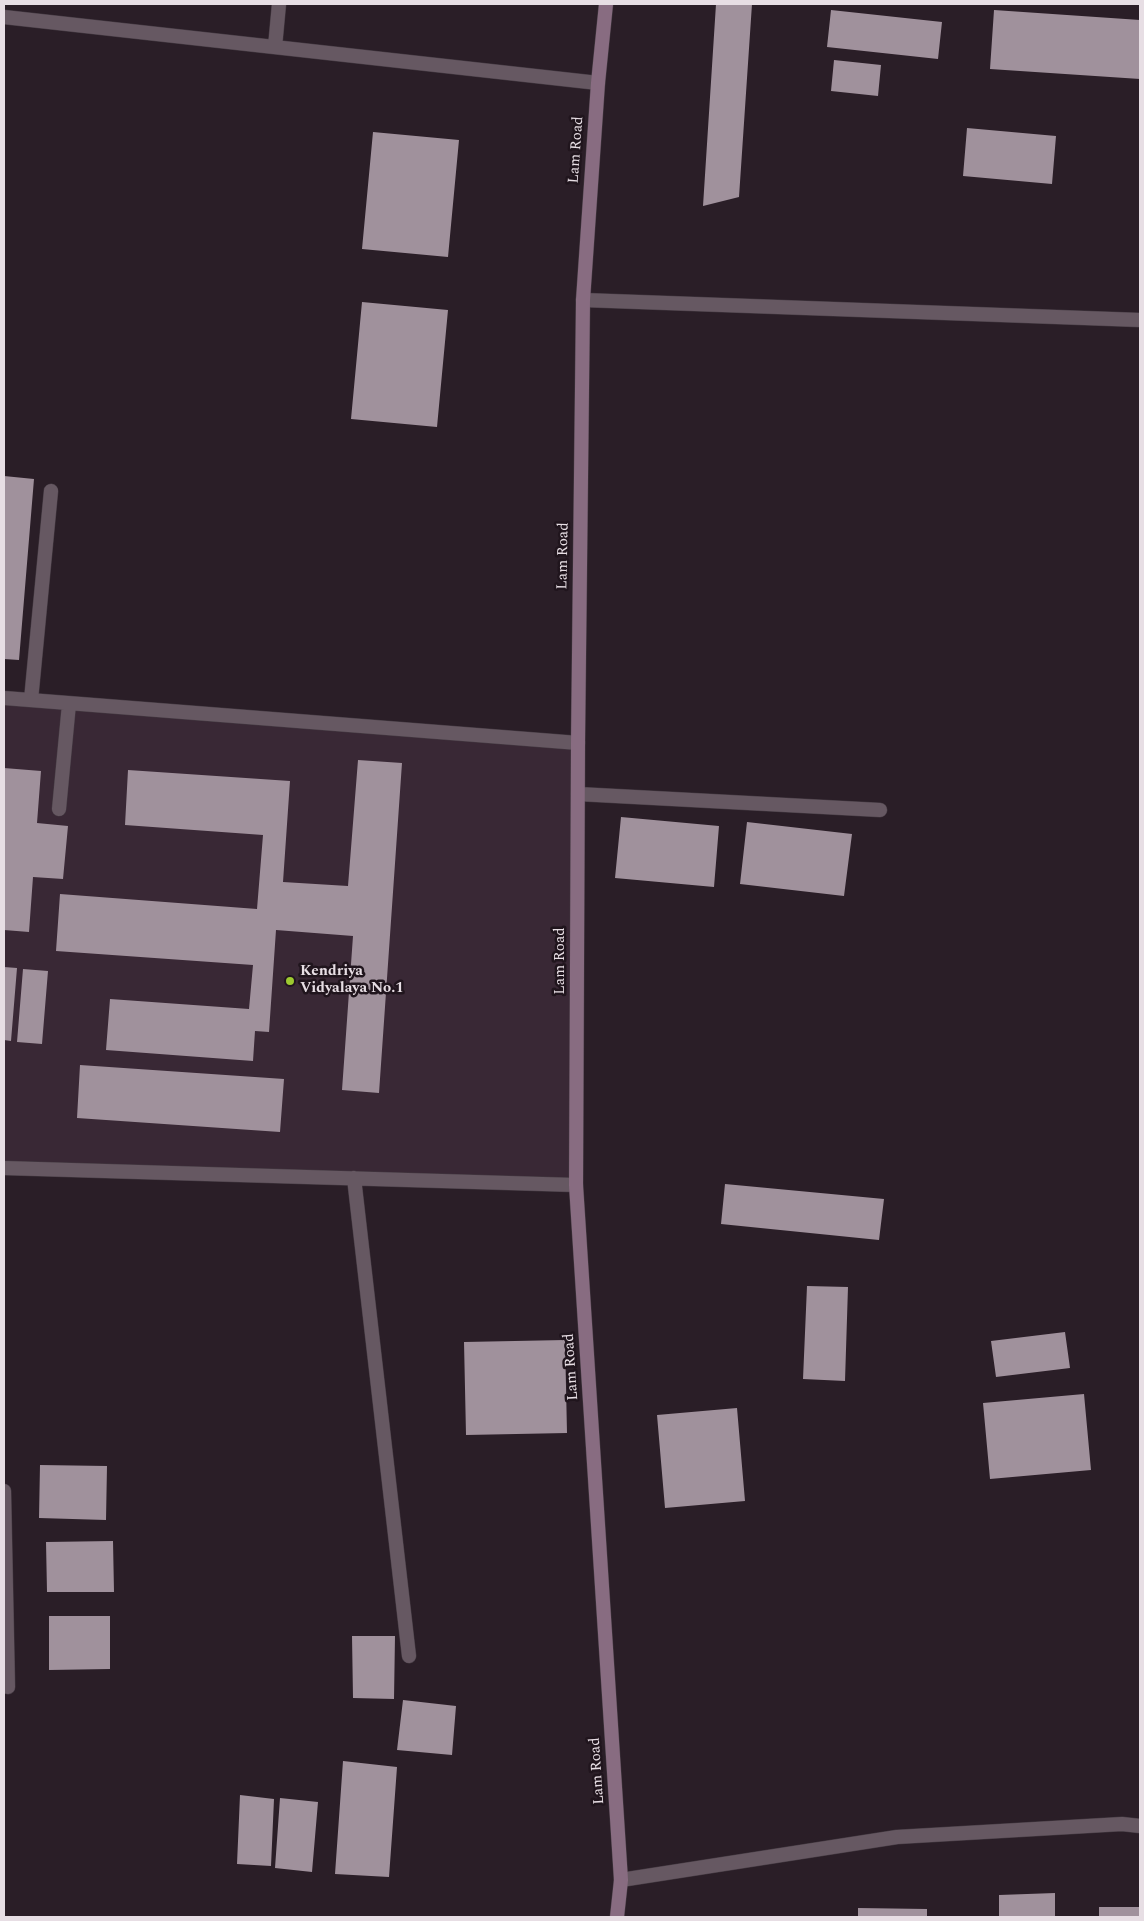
<!DOCTYPE html>
<html>
<head>
<meta charset="utf-8">
<style>
  body { margin:0 }
  #map { position:relative; width:1144px; height:1921px; overflow:hidden; background:#2a1e27; font-family:Spectral,serif }
  canvas { display:block }
  .frame { position:absolute; inset:0; border:5px solid #e7dee4; pointer-events:none }
</style>
</head>
<body>
<div id="map">
<canvas width="1144" height="1921"></canvas>
<div class="frame"></div>
</div>
<script>
const ctx = document.querySelector('canvas').getContext('2d');
ctx.lineJoin = 'round';
function paint(path, color) { ctx.fillStyle = color; ctx.fill(path, 'evenodd'); }
function trace(path, color, width, dash) { ctx.strokeStyle = color; ctx.lineWidth = width; ctx.lineCap = dash ? 'butt' : 'round'; ctx.setLineDash(dash || []); ctx.stroke(path); }
function label(font, color, halo, rows, align = 'center') {
  ctx.font = font + ' Spectral,serif'; ctx.lineWidth = 5; ctx.setLineDash([]); ctx.textBaseline = 'middle'; ctx.strokeStyle = halo; ctx.fillStyle = color; for (const [text, x, y, turn = 0] of rows) {
    ctx.save(); ctx.translate(x, y); ctx.rotate((+turn || 0) * Math.PI / 180); ctx.textAlign = isNaN(turn) ? turn : align; if (halo) ctx.strokeText(text, 0, 0); ctx.fillText(text, 0, 0); ctx.restore();
  }
}
paint(new Path2D(`
  M4,698L578,743L576,1185L4,1168Z`), '#392835');
paint(new Path2D(`
  M716,4H752L739,197L703,206Z
  M831,10L942,22L938,59L827,47Z
  M994,10L1140,20V79L990,69Z
  M834,60L881,65L878,96L831,91Z
  M967,128L1056,136L1052,184L963,176Z
  M373,132L459,140L448,257L362,249Z
  M362,302L448,310L437,427L351,419Z
  M4,476L34,479L19,660L4,659Z
  M358,760L402,763L379,1093L342,1090L353,936L276,930L269,1032L255,1031L253,1061L106,1050L110,999L249,1009L253,965L56,951L60,894L257,909L263,835L125,825L128,770L290,781L283,882L348,886Z
  M4,768L41,771L37,823L68,826L63,879L33,877L29,932L4,930Z
  M621,817L719,826L714,887L615,878Z
  M747,822L852,834L844,896L740,884Z
  M4,967L17,968L11,1041L4,1040Z
  M23,969L48,971L42,1044L17,1042Z
  M80,1065L284,1079L280,1132L77,1118Z
  M725,1184L884,1199L879,1240L721,1224Z
  M807,1286L848,1287L845,1381L803,1379Z
  M1065,1332L1070,1368L996,1377L991,1341Z
  M565,1340L567,1433L466,1435L464,1342Z
  M1084,1394L1091,1470L990,1479L983,1403Z
  M737,1408L745,1501L665,1508L657,1415Z
  M40,1465L107,1466L106,1520L39,1518Z
  M113,1541L114,1592H47L46,1542Z
  M49,1616H110V1669L49,1670Z
  M352,1636H395L394,1699L353,1698Z
  M403,1700L456,1706L452,1755L397,1750Z
  M343,1761L397,1767L389,1877L335,1874Z
  M240,1795L274,1799L271,1866L237,1864Z
  M280,1798L318,1802L312,1872L275,1868Z
  M1055,1893V1917H999V1895Z
  M1099,1907H1140V1917H1099Z
  M858,1908L927,1909V1917H858Z`), '#a0919c');
const service = new Path2D(`
  M578,794L880,810
  M621,1880L897,1837L1122,1824L1140,1826`);
const minor = new Path2D(`
  M4,17L598,83
  M275,47L279,4
  M583,300L1140,320
  M4,698L578,743
  M31,700L51,491
  M59,809L69,704
  M4,1168L576,1185
  M354,1178L409,1656
  M4,1491L8,1687`);
const secondary = new Path2D(`
  M606,4L598,83L583,300L578,743L576,1185L621,1880L617,1917`);
trace(service, '#453b43', 15);
trace(minor, '#453b43', 15);
trace(secondary, '#453b43', 15);
trace(service, '#665862', 14);
trace(minor, '#665862', 14);
trace(secondary, '#886c81', 14);
for (const [x, y, r, color] of [
  [290,981,5,"#9dca30"]
]) { const dot = new Path2D(); dot.arc(x, y, r, 0, 2 * Math.PI); ctx.fillStyle = color; ctx.fill(dot); trace(dot, '#20151d', 2); }
label('15px', '#e7dee4', '#20151d', [
  ["Lam Road",577,150,-86],
  ["Lam Road",564,556,-89],
  ["Lam Road",561,961,-90],
  ["Lam Road",572,1367,-94],
  ["Lam Road",598,1771,-94]
]);
label('bold 15px', '#e7dee4', '#20151d', [
  ["Kendriya",300,972],
  ["Vidyalaya No.1",300,989]
], 'left');
</script>
</body>
</html>
